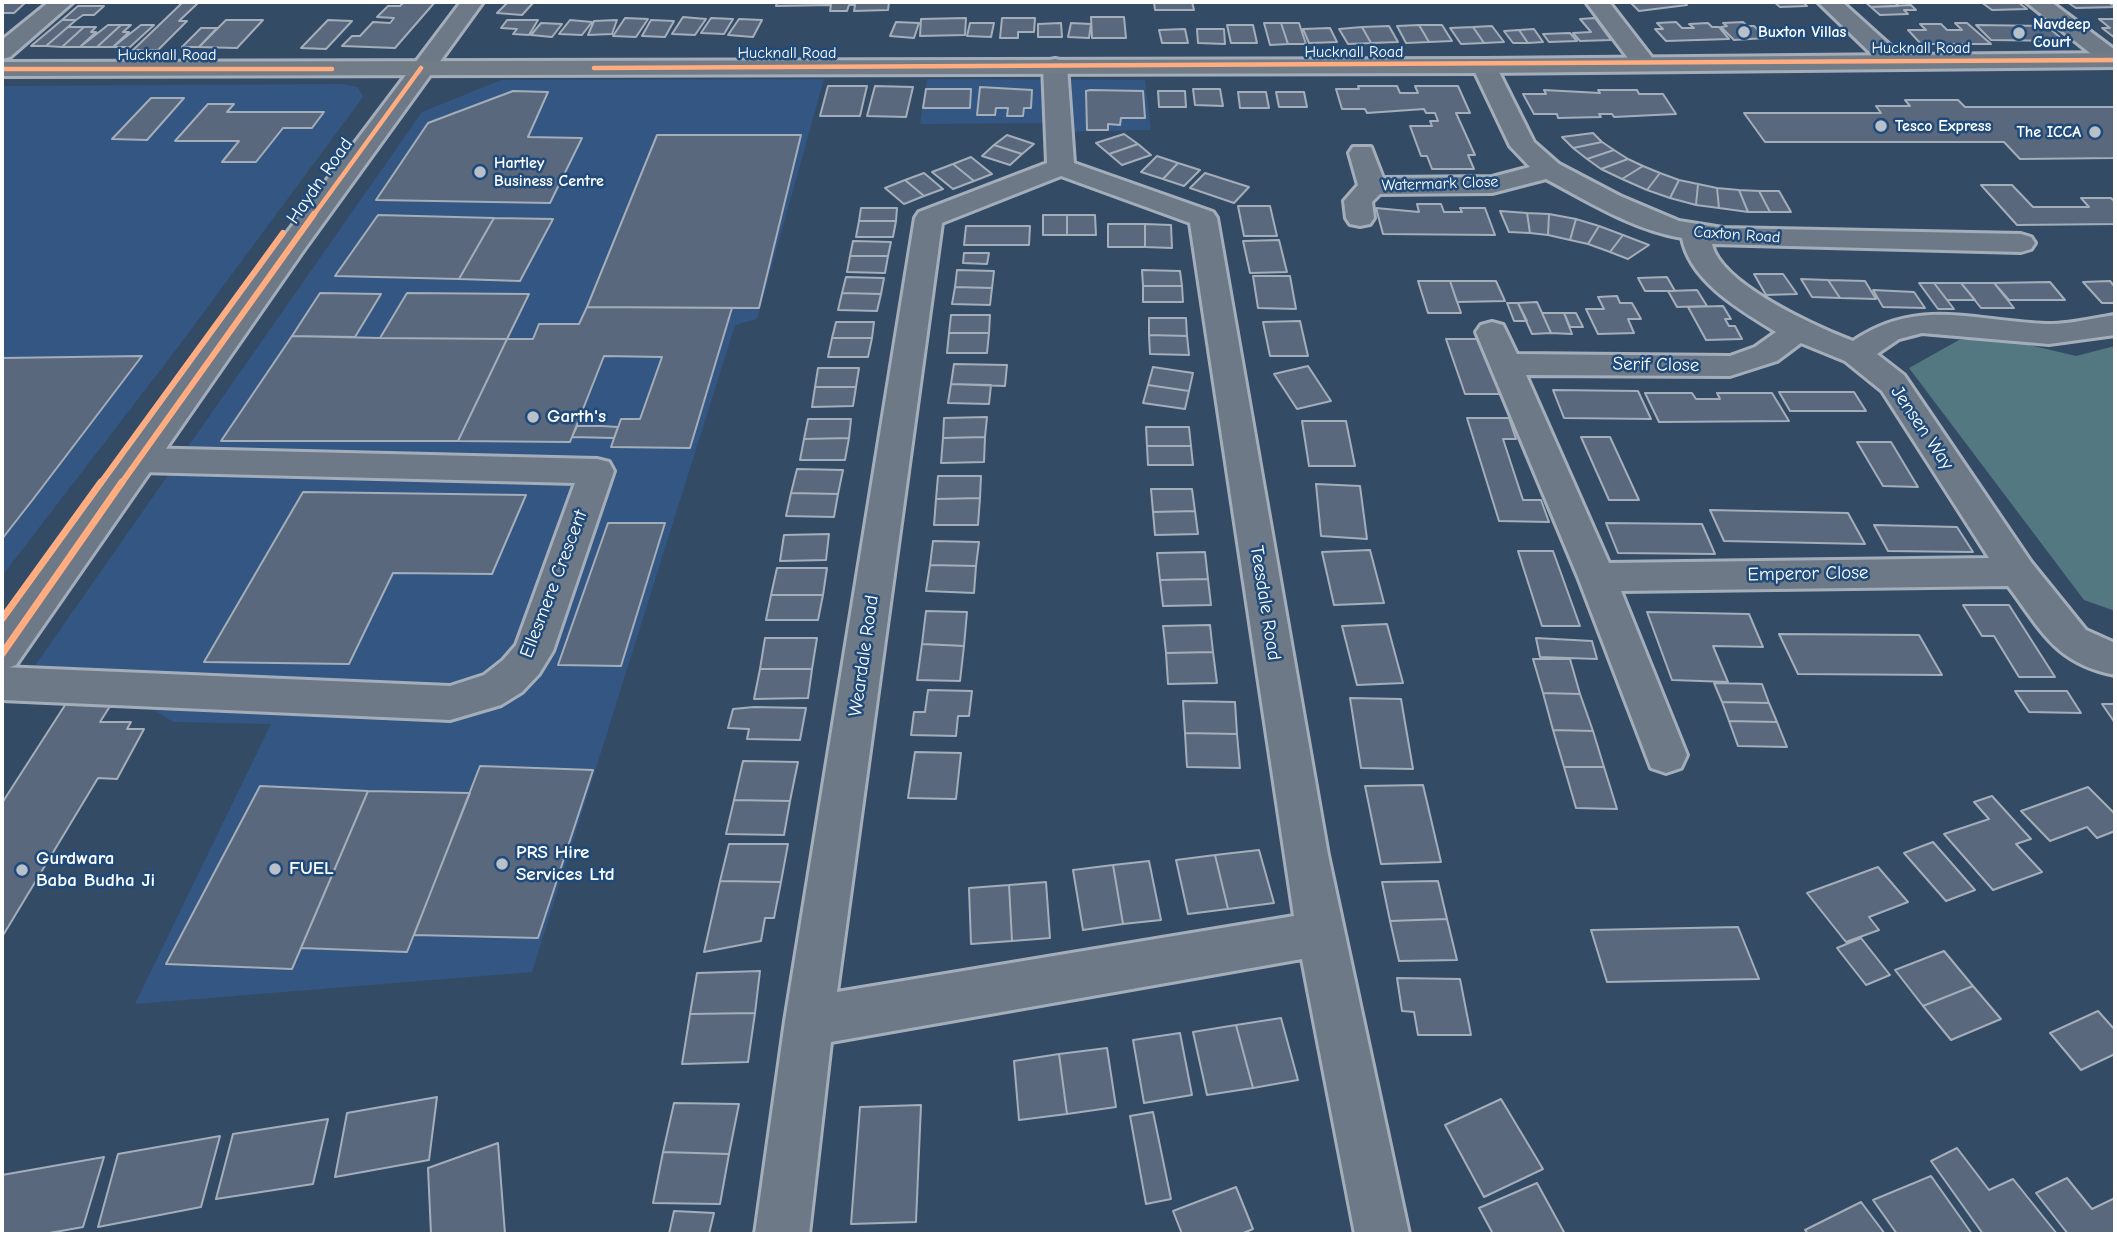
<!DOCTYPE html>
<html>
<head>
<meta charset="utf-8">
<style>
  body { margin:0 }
  #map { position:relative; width:2117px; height:1236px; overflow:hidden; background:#344b65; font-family:"Comic Neue",sans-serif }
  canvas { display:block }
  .frame { position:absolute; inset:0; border:4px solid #fff; pointer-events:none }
</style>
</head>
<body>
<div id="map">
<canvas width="2117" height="1236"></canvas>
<div class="frame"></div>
</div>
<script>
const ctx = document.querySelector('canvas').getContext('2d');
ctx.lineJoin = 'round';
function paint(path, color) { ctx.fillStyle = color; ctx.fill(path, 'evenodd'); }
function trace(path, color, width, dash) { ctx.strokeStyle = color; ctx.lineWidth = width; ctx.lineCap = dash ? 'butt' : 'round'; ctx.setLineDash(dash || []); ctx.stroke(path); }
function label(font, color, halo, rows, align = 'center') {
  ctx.font = font + ' "Comic Neue",sans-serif'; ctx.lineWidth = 5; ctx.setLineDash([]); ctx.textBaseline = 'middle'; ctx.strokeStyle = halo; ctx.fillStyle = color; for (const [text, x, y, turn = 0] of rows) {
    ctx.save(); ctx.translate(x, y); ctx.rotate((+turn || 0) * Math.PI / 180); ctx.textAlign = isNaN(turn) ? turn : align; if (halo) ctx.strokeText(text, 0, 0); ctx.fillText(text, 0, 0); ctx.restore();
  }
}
paint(new Path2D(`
  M824,79L757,319L735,325L532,972L135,1004L271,724L173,722L141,702L13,697L422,112L501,80Z
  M927,79L1145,80L1151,130L1062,132L1061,123L920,124Z
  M342,84L358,87L363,97L178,347L2,576V86Z`), '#335683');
paint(new Path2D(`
  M2004,339L2076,356L2115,346V611L2084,600L1909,368L1959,340Z`), '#537881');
const building = new Path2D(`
  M2,2H26L14,13H2Z
  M398,2H435L395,48L342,46L352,36H360L373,22L390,23L394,18L377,17L388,6H400L404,2Z
  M508,2H534L522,15L497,13Z
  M777,2H889L888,10L854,11L855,5H849L847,11H830L831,5L776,6Z
  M1154,2H1192L1194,10H1155Z
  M1630,2H1683L1687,5L1639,11Z
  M1774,2H1803L1807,6L1780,7Z
  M1865,2H1894L1899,6L1871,7Z
  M1981,2H2018L2027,9L1992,10Z
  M2067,2H2108L2115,7L2076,8Z
  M182,3H198L179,21H187L158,50H133Z
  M1911,5L1916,10H1904L1908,14L1880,15L1871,7Z
  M78,6H104L94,15H83L76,20H62Z
  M683,17L706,19L695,35L672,34Z
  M1091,17H1124L1126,38H1092Z
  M625,18L648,19L636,37L613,36Z
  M711,18L733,19L724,34L701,33Z
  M966,18L965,35L920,36L921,19Z
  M1002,18H1035L1034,32H1018V38H1000Z
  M1595,18L1611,40L1580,41L1573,33L1591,32L1580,19Z
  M739,19L762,20L753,37L728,35Z
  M2099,19H2115V38L2102,28H2110Z
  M62,20H76L46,46H31Z
  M226,20H263L237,48L199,47Z
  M328,20L352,21L326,49L301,48Z
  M507,20H538L529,35L513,34L517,29L501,28Z
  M570,20L592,22L582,35L559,34Z
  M617,20L612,34L588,35L594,21Z
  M651,20L674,21L665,37L642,36Z
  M896,22L919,23L914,38L890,36Z
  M1676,22L1682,28H1694L1689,24L1708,23L1712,27H1719L1729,39L1666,41L1655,29H1663L1657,23Z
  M1743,22L1747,26H1754L1766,38L1734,40L1721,27L1727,26L1723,23Z
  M541,23L562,24L552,37L531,35Z
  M970,23H994L991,37L967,36Z
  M1061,23L1062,37H1038V24Z
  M1071,23L1091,24L1089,38L1068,37Z
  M1264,23H1281L1288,44L1270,45Z
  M1281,23H1299L1306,44H1288Z
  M1955,23H1967L1991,44H1921L1908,30H1926L1920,24H1941L1947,30H1962Z
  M108,25H121L97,47H80Z
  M121,25H131L123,32H129L113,47H97Z
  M141,25H154L130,47H113Z
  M1227,25H1253L1257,43H1231Z
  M1419,25L1429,42L1406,43L1397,26Z
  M1419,25H1442L1452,41L1429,42Z
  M1976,25L2047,26L2064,41L1991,40Z
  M1389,26L1398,42L1371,43L1362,27Z
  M1492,26L1504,42L1484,43L1473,27Z
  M68,27H84L62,47L46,46Z
  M84,27H96L91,32H96L80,47H62Z
  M1362,27L1371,43L1348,44L1339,29Z
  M1473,27L1484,43L1461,44L1450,28Z
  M201,28H217L199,47H182Z
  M1330,28L1337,42L1309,43L1303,29Z
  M1185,29L1188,43H1162L1159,30Z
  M1197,29H1224L1225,44L1198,43Z
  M1534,29L1543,42L1528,43L1519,30Z
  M1519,30L1528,43H1513L1504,31Z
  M1570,33L1577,41L1549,42L1543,34Z
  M828,86H867L860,116H820Z
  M875,86L913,87L906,117L867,116Z
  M1358,86H1397L1400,93H1418L1415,86H1458L1470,113H1456L1475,155H1468L1474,169H1432L1427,156H1421L1410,126H1432L1430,121H1438L1435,113H1426L1424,109L1367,113L1365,109H1342L1336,89H1359Z
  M980,87L1032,90L1031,108H1024L1023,116H1007L1008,108H996L995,115H977Z
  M926,89H971L970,108H923Z
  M1193,89H1220L1223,106L1195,105Z
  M1090,90L1143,91L1145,118H1121L1120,125L1108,124V130H1087L1086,91Z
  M1544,90L1600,93L1598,90H1637L1639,94H1663L1676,114L1614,117L1612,114H1599L1601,117L1558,118L1557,114H1534L1523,94H1546Z
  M513,91L548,92L528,137L582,138L550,203L376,200L428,123Z
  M1158,91H1185L1186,107H1159Z
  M1238,92H1266L1269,108H1240Z
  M1276,92H1304L1307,107H1279Z
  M151,98H184L147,140L112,139Z
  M1905,100H1958L1965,107H2115V158L2020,159L2004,142H1765L1744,113H1881L1876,106H1910Z
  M208,104H234L227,112H324L312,128H283L256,162H222L239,141H175Z
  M1593,133L1602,142L1573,148L1562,137Z
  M1124,134L1138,144L1109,154L1096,143Z
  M657,135H801L759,308L587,307Z
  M1007,135L1034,144L1022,154L994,145Z
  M1602,142L1614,150L1587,159L1573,148Z
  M1138,144L1151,155L1122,165L1109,154Z
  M994,145L1022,154L1010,165L982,156Z
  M1614,150L1628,159L1601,169L1587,159Z
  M1157,156L1178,163L1163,179L1141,172Z
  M971,157L992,174L974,181L953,164Z
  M1628,159L1643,166L1622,179L1601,169Z
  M1178,163L1200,170L1184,186L1163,179Z
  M953,164L974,181L953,189L932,172Z
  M1643,166L1660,173L1647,190L1622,179Z
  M924,173L943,189L924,196L905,180Z
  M1205,173L1249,187L1234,203L1190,188Z
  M1660,173L1679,180L1670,198L1647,190Z
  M905,180L924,196L904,204L885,188Z
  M1679,180L1698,184L1696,205L1670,198Z
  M1698,184L1717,188L1719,208L1696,205Z
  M1981,185H2012L2033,207H2089L2081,198H2111L2115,202V224L2017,225Z
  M1717,188L1739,190L1748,212L1719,208Z
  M1739,190L1759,191L1770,212H1748Z
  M1759,191H1779L1791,212H1770Z
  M1417,204H1441L1444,212H1462L1460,208H1485L1495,235L1383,234L1376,208L1419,212Z
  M1238,206H1270L1277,236H1244Z
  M861,208H897L896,221H859Z
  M1500,211L1527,213L1530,233L1509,232Z
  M1527,213L1549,214L1548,235L1530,233Z
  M1549,214L1576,219L1570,240L1548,235Z
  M378,215L494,218L459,279L335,276Z
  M1043,215H1067V235H1043Z
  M1067,215H1095L1096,235H1067Z
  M494,218L553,219L520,281L459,279Z
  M1576,219L1599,226L1588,244L1570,240Z
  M859,221H896L893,237H856Z
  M1108,224H1145V247H1108Z
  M1145,224L1171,225L1172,248L1145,247Z
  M966,226H1030L1029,245H964Z
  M1599,226L1623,235L1610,252L1588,244Z
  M1623,235L1649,245L1628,259L1610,252Z
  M1279,240L1287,272L1250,273L1243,241Z
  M853,241L891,242L888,256H850Z
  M964,253H989L987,264L963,263Z
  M850,256H888L885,273L847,272Z
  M957,270L994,271L992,288L955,287Z
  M1142,270L1180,271L1182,286H1143Z
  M1754,274H1783L1797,294L1766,295Z
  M1253,276H1290L1296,309L1258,308Z
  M846,277L884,278L881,294L842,293Z
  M1667,277L1675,291H1645L1638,278Z
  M1801,279L1828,280L1840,298L1812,297Z
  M1828,280L1865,281L1876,299L1840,298Z
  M1418,281H1450L1461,313H1428Z
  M1450,281H1496L1505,301L1457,302Z
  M2110,281L2115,287V303H2102L2083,282Z
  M2050,282L2065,300H2009L1994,283Z
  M1919,283H1934L1954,309H1938Z
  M1934,283H1961L1975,300H1947Z
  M1961,283H1994L2014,308H1981Z
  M1143,286H1182L1183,302H1143Z
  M955,287L992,288L990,305L952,304Z
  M1697,290L1707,306L1677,307L1668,291Z
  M1873,290L1914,292L1925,308L1883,307Z
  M320,293L381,294L355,337L292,336Z
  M407,293L529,294L507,339L380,338Z
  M842,293L881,294L877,311L838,310Z
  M1617,296L1620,303H1632L1641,319H1628L1634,333L1598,334L1586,309H1604L1598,297Z
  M1537,302L1542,313L1551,333L1532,334L1518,303Z
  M1507,303H1518L1527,321H1514Z
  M1723,306L1731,319H1725L1729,326H1735L1742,339L1706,340L1688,307Z
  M587,307L732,308L690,448L611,447L621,419H640L662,357L604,356L570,442L458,441L507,339H533L539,324H579Z
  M1542,313H1564L1572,334L1551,333Z
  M1564,313H1576L1583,327H1570Z
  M951,315H990L989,333H949Z
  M1149,318H1186L1187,336L1149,335Z
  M1300,321L1308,356H1270L1263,322Z
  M836,322H874L872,338H832Z
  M949,333H989L987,353H947Z
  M1149,335L1187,336L1189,355L1150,354Z
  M292,336L380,338L507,339L458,441H221Z
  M832,338H872L868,357H828Z
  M1446,339H1480L1500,394H1465Z
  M142,356L34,498L2,539V358Z
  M954,364L1007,365L1005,386L951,384Z
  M1308,366L1331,401L1297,409L1274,374Z
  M1153,367L1193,373L1189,391L1148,385Z
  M818,368H859L856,387H815Z
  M951,384L991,385L989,404L948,403Z
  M1148,385L1189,391L1185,409L1143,403Z
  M815,387H856L853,406L812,407Z
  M1553,390L1638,391L1651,419L1564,418Z
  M1779,392H1854L1866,411H1790Z
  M1645,393H1692L1696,399H1720L1717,393H1772L1789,421L1659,422Z
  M987,417L985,437L943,438L944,418Z
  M1467,418H1509L1516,439H1503L1523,500H1541L1549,522L1499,521Z
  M808,419H851L849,438L804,439Z
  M1302,421H1346L1355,466H1309Z
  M577,426H602L618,427L614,438L572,437Z
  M1146,427H1189L1191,446H1147Z
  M985,437L984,462L941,463L943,438Z
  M1581,437H1610L1639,500H1609Z
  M849,438L845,460H800L804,439Z
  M1857,442H1891L1918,487L1883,486Z
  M1147,446H1191L1193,465H1148Z
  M797,469L843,470L838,494L791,493Z
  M938,476H981L980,498L936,499Z
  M1316,484L1360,486L1367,539L1321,536Z
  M1151,489H1192L1195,511L1153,512Z
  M303,492L526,495L492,574L393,573L349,664L204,662Z
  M791,493L838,494L834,517L786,516Z
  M980,498L978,525H934L936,499Z
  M1710,510L1848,513L1865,544L1724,541Z
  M1195,511L1198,534L1155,535L1153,512Z
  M608,523H665L621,666L558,665Z
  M1606,523L1702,524L1715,554L1618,553Z
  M1874,525L1957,527L1973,552L1888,551Z
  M829,534L826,560L780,561L784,535Z
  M933,541L979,542L976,566L930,565Z
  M1370,550L1384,603L1334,605L1322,552Z
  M1518,551H1553L1580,626H1542Z
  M1205,552L1208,579L1160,580L1157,553Z
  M930,565L976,566L974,593L926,591Z
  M777,568H827L823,595H771Z
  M1208,579L1211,605L1163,606L1160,580Z
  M771,595H823L818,620H766Z
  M1963,605H2009L2055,677H2019L1994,636H1982Z
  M926,611L967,612L964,646L922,644Z
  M1647,612L1749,614L1763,647L1713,646L1728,682L1672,680Z
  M1387,624L1403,683L1357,685L1342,626Z
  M1210,625L1213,652L1166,653L1163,626Z
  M1779,634L1919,635L1942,675L1798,674Z
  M765,638H817L812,669H760Z
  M1536,638L1592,641L1597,659L1540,657Z
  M922,644L964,646L960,681L917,680Z
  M1213,652L1217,683L1168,684L1166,653Z
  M1533,659H1570L1580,694L1543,693Z
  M760,669H812L808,698L754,699Z
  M1714,683L1762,684L1769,703L1722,702Z
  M928,690L972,691L969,716H958L956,736L911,735L914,712H925Z
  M2015,691H2067L2081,713L2029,712Z
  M1543,693L1580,694L1593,731L1553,730Z
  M1350,698L1401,699L1413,769L1361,768Z
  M1183,701L1235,702L1237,734L1185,733Z
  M67,702L112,703L100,722H131L127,729H144L117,779L98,778L2,937V803Z
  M1722,702L1769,703L1777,722L1729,721Z
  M2102,704H2115V723Z
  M754,707L806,708L800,740L747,739L749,729L728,728L733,709Z
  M1729,721L1777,722L1787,747L1738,746Z
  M1553,730L1593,731L1604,767H1564Z
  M1185,733L1237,734L1240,768L1187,767Z
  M915,752L961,753L956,799L908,798Z
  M743,761L798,762L790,801L734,800Z
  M480,766L593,770L538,938L414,935Z
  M1564,767H1604L1617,809L1576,808Z
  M1423,785L1441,862L1381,864L1365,786Z
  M260,786L368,791L292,969L166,964Z
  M2088,787L2115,814V831L2097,838L2087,827L2050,841L2021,811Z
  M368,791L470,793L407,952L301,948Z
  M1992,796L2031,839L2016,844L2042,872L1993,890L1944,834L1989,819L1974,802Z
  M734,800L790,801L784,835L726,834Z
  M1933,842L1975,890L1946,901L1904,853Z
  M729,844H788L781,882L720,881Z
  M1259,850L1274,903L1228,909L1215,855Z
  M1215,855L1228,909L1188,914L1176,860Z
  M1149,861L1161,920L1123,924L1113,865Z
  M1113,865L1123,924L1083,930L1073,870Z
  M1878,867L1908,902L1869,917L1879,930L1846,942L1807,893Z
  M720,881L781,882L774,918H765L761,941L704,952Z
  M1438,881L1447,919L1390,921L1382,882Z
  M1046,882L1050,938L1012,941L1009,885Z
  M1009,885L1012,941L971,944L969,888Z
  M1447,919L1457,960L1399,961L1390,921Z
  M1738,927L1759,979L1607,982L1591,930Z
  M1861,938L1890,975L1866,985L1837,948Z
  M1944,951L1973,986L1923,1006L1895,970Z
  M760,971L755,1013L690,1014L697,973Z
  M1397,978L1460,979L1471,1035H1418L1414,1012L1402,1011Z
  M1973,986L2001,1019L1951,1040L1923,1006Z
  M2098,1011L2115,1030V1054L2081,1070L2050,1033Z
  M755,1013L748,1062L682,1064L690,1014Z
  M1281,1018L1298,1080L1253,1088L1236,1025Z
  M1236,1025L1253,1088L1207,1095L1193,1032Z
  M1180,1033L1192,1095L1144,1103L1133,1040Z
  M1107,1048L1116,1107L1067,1114L1059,1054Z
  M1059,1054L1067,1114L1019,1120L1014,1061Z
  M437,1097L429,1160L335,1177L347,1113Z
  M1501,1099L1543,1169L1484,1197L1445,1125Z
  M674,1103L739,1104L729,1154L663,1152Z
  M921,1105L916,1222L851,1224L860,1107Z
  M1153,1112L1171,1199L1146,1204L1130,1116Z
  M328,1119L313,1184L216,1199L233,1134Z
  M220,1136L201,1207L98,1227L118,1154Z
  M498,1143L505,1234H431L428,1168Z
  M1957,1148L1989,1190L2013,1179L2057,1234H1983L1931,1161Z
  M663,1152L729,1154L720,1204L653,1203Z
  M104,1157L83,1227L44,1234H2V1175Z
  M1931,1176L1972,1234H1897L1873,1200Z
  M2067,1178L2092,1209L2115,1198V1234H2068L2036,1193Z
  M1537,1183L1565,1234H1493L1479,1208Z
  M1236,1187L1253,1229L1241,1234H1182L1173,1211Z
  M1861,1202L1885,1234H1808L1805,1230Z
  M674,1211L714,1213L709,1234H669Z`);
paint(building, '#5a687d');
trace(building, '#a4aeba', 2);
const minor = new Path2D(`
  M49,2H73L10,57L2,59V40Z
  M1586,2H1609L1657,64L1654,69H1636Z
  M1818,2H1842L1903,57L1906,62L1903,67H1885Z
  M2026,2H2051L2115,50V67L2105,65Z
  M1055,59L1064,61L1067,66L1074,163L1213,212L1217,218L1328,855L1409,1234H1355L1302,959L831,1042L809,1234H755L785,1021L915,218L919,212L1047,163L1043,66L1046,61ZM1061,176L1190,223L1294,916L837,992L942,223Z
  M1484,59L1493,61L1496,66L1534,142L1559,164L1620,196L1679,221L1723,228L2021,234L2031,237L2035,243L2031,249L2021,252L1712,244C1720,284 1817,327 1853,341C1918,297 1973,321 2046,324C2068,325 2093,318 2115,315V335L2049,344L1922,333L1899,339L1877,354L1904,375L2031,562L2086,630L2115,643V675C2055,663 2042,631 2008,586L1621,591L1687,755L1681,768L1666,773L1651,768L1578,577L1476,332L1481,325L1492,322L1503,325L1517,354L1730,356L1755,347L1776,332C1742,311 1690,282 1682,238C1634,230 1589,202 1546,179L1492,193L1380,194L1372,202L1374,218L1370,224L1360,226L1350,224L1346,218L1344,201L1358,185L1349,153L1353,147H1371L1383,178L1492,177L1530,167L1510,146L1472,66L1475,61ZM1801,343L1845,361L1882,391L1989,558L1609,563L1526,375L1730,376L1777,361Z
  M139,448L597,459L609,462L614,471L553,651L539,674L522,692L501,705L450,720L2,700V667L450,686L484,675L503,660L516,645L575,483L139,472L127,469L122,460L127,451Z`);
const tertiary = new Path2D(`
  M461,2H483L303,251L16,665L2,670V624L283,238Z`);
const primary = new Path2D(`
  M2115,53V67L1484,73L2,76V62L1484,59Z`);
trace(minor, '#a4aeba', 6);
trace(tertiary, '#a4aeba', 6);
trace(primary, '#a4aeba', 6);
paint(minor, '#6d7986');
paint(tertiary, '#6d7986');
paint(primary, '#717c86');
trace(new Path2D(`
  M594,68L2115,60
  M2,69H332
  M313,216L421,68`), '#ffac80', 4.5);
trace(new Path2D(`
  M100,484L283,233
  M121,484L314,214`), '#ffac80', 6);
trace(new Path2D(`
  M2,619L101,482
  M2,654L122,482`), '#ffac80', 7);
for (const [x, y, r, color] of [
  [1744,32,7,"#b8c0c9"],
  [2019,33,7,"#b8c0c9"],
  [1881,126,7,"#b8c0c9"],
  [2095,132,7,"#b8c0c9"],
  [480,172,7,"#b8c0c9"],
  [533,417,7,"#b8c0c9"],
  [502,864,7,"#b8c0c9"],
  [275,869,7,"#b8c0c9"],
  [22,870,7,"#b8c0c9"]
]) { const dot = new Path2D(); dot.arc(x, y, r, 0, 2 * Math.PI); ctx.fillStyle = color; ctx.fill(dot); trace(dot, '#1f4a7a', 2.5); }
label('bold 16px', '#fff', '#1f4a7a', [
  ["Navdeep",2033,24],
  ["Court",2033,42],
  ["Buxton Villas",1758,32],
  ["Tesco Express",1895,126],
  ["The ICCA",2081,132,"right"],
  ["Hartley",494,163],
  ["Business Centre",494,181]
], 'left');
label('16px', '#fff', '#1f4a7a', [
  ["Hucknall Road",1921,48],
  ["Hucknall Road",1354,52],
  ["Hucknall Road",787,53],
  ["Hucknall Road",167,55],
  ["Watermark Close",1440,184,-2],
  ["Caxton Road",1737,235,4]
]);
label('19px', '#fff', '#1f4a7a', [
  ["Haydn Road",320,181,-55],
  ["Serif Close",1656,365,1],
  ["Jensen Way",1922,428,56],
  ["Emperor Close",1808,574,-1],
  ["Ellesmere Crescent",554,584,-69],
  ["Teesdale Road",1265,603,81],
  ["Weardale Road",864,656,-82]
]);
label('bold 19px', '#fff', '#1f4a7a', [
  ["Garth's",547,417],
  ["PRS Hire",516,853],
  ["Services Ltd",516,875],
  ["Gurdwara",36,859],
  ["Baba Budha Ji",36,881],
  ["FUEL",289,869]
], 'left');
</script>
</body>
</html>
